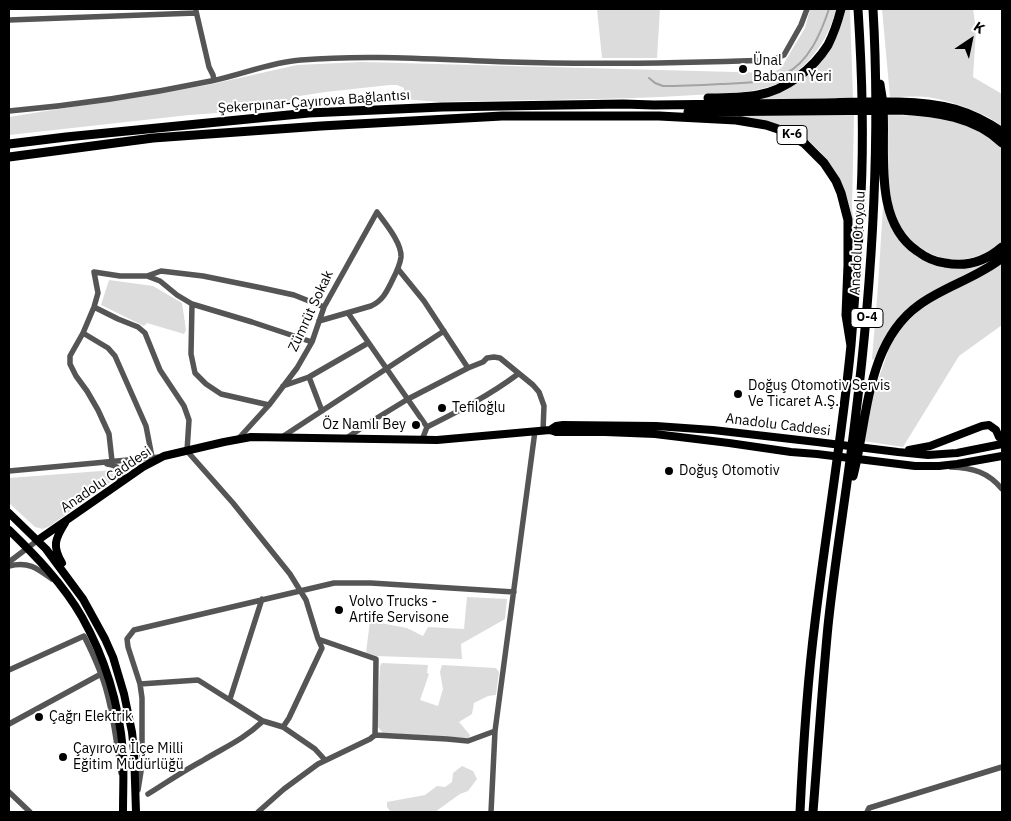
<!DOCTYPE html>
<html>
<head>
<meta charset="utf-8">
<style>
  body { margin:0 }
  #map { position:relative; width:1011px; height:821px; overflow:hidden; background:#fff; font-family:"IBM Plex Sans",sans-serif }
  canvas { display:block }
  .frame { position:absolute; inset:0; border:10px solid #000; pointer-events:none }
  .north { position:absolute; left:946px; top:15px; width:50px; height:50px; -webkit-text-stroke:4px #fff; paint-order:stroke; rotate:34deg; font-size:14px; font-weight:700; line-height:20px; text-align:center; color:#000 }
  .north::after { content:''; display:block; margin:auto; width:18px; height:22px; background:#000; clip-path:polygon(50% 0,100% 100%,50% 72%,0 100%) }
</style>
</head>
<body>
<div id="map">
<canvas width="1011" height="821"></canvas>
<div class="frame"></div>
<div class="north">K</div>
</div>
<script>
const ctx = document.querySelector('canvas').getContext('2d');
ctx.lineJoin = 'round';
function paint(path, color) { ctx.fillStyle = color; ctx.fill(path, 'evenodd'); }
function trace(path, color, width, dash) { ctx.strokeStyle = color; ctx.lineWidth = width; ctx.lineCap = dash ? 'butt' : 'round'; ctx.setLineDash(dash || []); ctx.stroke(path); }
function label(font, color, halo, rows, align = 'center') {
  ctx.font = font + ' "IBM Plex Sans",sans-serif'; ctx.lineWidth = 4; ctx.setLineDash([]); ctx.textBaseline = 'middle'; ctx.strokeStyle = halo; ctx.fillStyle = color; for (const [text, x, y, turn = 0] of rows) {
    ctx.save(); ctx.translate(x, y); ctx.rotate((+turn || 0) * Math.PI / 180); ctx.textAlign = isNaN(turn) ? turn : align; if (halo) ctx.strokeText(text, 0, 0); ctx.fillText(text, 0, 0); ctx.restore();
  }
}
paint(new Path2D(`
  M597,9H660L657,58H602Z
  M810,9H836C829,40 806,71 777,84C756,92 735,93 713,94C695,95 678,96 660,97C586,100 513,100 439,102L404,99V88L397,85H390L325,92L300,96L278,106L262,110L189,115L9,135V117L208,85L297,65L362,62L772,73L781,68L805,28Z
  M844,9H850L853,98L754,100L769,95L827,53L837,36L844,15Z
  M882,9H973L976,29L973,77L1002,94V127C989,113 945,99 926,97C914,96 902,97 890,97Z
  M725,115H854L852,209L854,220L852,219C846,180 823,144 785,127C766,119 744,118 725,115Z
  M888,115C920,116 956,116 984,134C991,138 996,144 1002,149V241C988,254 969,262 949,259C938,258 927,253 918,246C910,240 902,231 898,222C885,195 889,145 888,115Z
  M883,206L885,207C892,233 902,249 927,261C948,270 963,270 984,264L985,266C952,281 915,295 892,326C885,336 881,349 874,360L872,359L878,286Z
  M1002,261V325L959,356L903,447L863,441L868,409L890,346L903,326L925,305Z
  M109,280L153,286L182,303L186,330L184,334L147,323L144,326L101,305Z
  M114,470L118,472V476L116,478L50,526L43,529L35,527L9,503V478Z
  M467,597L507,599L505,619L461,644L462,659L376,656L366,653L370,621L407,628L423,636L428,627L464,629Z
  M382,663L428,665L427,673L429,674L420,700L438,706L443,689L440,672L442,665L496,668L499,672L496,695L488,696L474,703L472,714L459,722L470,735L469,738L383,733L377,726L380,666Z
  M462,766L473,771L477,779L468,791L460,794L435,812H391L387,807V802L425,795L437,786L445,787L452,782L453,773Z`), '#dcdcdc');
trace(new Path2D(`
  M649,78L655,83L663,86C682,86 702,85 721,84C741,83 767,83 785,74C809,62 821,33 829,9`), '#a3a3a3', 2);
trace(new Path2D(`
  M196,11L209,67L213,75L214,80
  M9,20L196,13
  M9,111C77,105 144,95 211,81C241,75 271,62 301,60C371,54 441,60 510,62C597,65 685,63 772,60L784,55L801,25L807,9
  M398,269L424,301L468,368
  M147,276L161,271L203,276L262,288L294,295L324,307
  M192,304L191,354L195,373L206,384L221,394L269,405
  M94,307L118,319L138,327L145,333L160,370L184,406L189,420L187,451L233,503L290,574L306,600L318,639L376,659L375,735L370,739L318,764L284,789L258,812
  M348,313L427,427L422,440
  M83,333L108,348L115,356L146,426L152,457
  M309,377L322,411
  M283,386L309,377L368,343
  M427,427C459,411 490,395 518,374
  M282,437L444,331
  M239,438L269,405L297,368L312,342L324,307L377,212C385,223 402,243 401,257C400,266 395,275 391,283C386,293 382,301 371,306L319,321
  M345,439L372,421L408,399L468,368L483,362L487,358L494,357L500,358L533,385L539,392L544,406L543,430
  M112,461L109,434L98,410L87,391L76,376L70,364V356L83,333L94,307L98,293L94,272L120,276H147L160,281L177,295L192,304L252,322L312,342
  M107,464C114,465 122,468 122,477L117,484
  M951,467C973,468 988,472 1002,489
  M9,471L160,457
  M9,562L38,540
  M9,566C28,561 37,568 52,579
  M9,670L84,636C93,654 102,673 107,693C114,719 117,746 121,773
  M140,684L198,680L263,721L283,727L315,749L325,760
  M230,699L262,599
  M9,724L101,674
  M283,727L289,718L322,648L318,639
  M375,735L447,739L468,741L495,731
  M138,790L142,765V698L140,684L128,647L127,639L134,630L334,583H371L514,592
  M9,792L30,812
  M148,794C166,783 183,771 202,761C225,747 243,740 263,721
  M491,812L495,731L535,431
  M867,812L869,808L1002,767`), '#555', 5.5);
trace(new Path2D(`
  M550,430L556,426L563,425L656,426L713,430L817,442L898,452L928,455L957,453L1002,444
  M909,450L930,446L982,426L989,425L996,430L999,437
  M9,513L46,549L83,599L105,639L113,657L124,694L132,732L134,751L136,812
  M9,530C36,556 63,584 82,617C105,658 119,705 123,751C124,771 123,792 123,812
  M38,540L143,467L164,456L224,442L251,437L437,440L550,430L556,432H605L655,434L729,443L791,452L817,454L915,466H939L957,464L1002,456
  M62,563C52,546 55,539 65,523`), '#000', 8);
trace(new Path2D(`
  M880,84C881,92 883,100 883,107C886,153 873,221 917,251C925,257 935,262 945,263C966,267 986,261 1002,247
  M708,98C725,98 742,98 758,95C786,90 813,69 828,45C834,33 838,21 841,9
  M688,112L900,110C936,112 975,117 1002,143
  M9,144L66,137L309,113L442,107L623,104L654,105C711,104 768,104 825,103C866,102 916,99 955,109C972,114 988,122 1002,132
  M9,157L153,138L321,126L502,116H659L736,120L766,125L778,129L804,143L824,163L836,181L841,193L848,220V265L846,315L851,346
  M853,476C868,419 866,343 919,305C945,286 977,278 1002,258
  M800,812C803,749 807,685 815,622C826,530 842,438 851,345C855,295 859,245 861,195C864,133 862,71 858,9
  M813,812C818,750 822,688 828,626C835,558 847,490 855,421C872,284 881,147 873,9`), '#000', 9);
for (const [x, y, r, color] of [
  [743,69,5,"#000"],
  [738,394,5,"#000"],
  [442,408,5,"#000"],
  [416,425,5,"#000"],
  [669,471,5,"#000"],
  [339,610,5,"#000"],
  [39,717,5,"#000"],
  [63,757,5,"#000"]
]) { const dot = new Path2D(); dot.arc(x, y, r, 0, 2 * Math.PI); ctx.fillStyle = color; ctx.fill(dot); trace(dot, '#fff', 2); }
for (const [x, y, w] of [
  [792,135,30],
  [867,318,32]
]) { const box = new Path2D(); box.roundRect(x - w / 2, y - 9.5, w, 19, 4); ctx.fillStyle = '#fff'; ctx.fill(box); trace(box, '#000', 1); }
label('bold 12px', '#000', null, [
  ["K-6",792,135],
  ["O-4",867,318]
]);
label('14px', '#000', '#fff', [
  ["Ünal",753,61],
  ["Babanın Yeri",753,77],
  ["Doğuş Otomotiv Servis",748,386],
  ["Ve Ticaret A.Ş.",748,402],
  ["Tefiloğlu",452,408],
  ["Öz Namlı Bey",406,425,"right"],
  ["Doğuş Otomotiv",679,471],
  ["Volvo Trucks -",349,602],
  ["Artife Servisone",349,618],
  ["Çağrı Elektrik",49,717],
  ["Çayırova İlçe Milli",73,749],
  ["Eğitim Müdürlüğü",73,765]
], 'left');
label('14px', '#000', '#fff', [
  ["Şekerpınar-Çayırova Bağlantısı",314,102,-4],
  ["Anadolu Otoyolu",858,243,-87],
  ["Zümrüt Sokak",311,311,-65],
  ["Anadolu Caddesi",778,425,7],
  ["Anadolu Caddesi",106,480,-34]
]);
</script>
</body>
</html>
